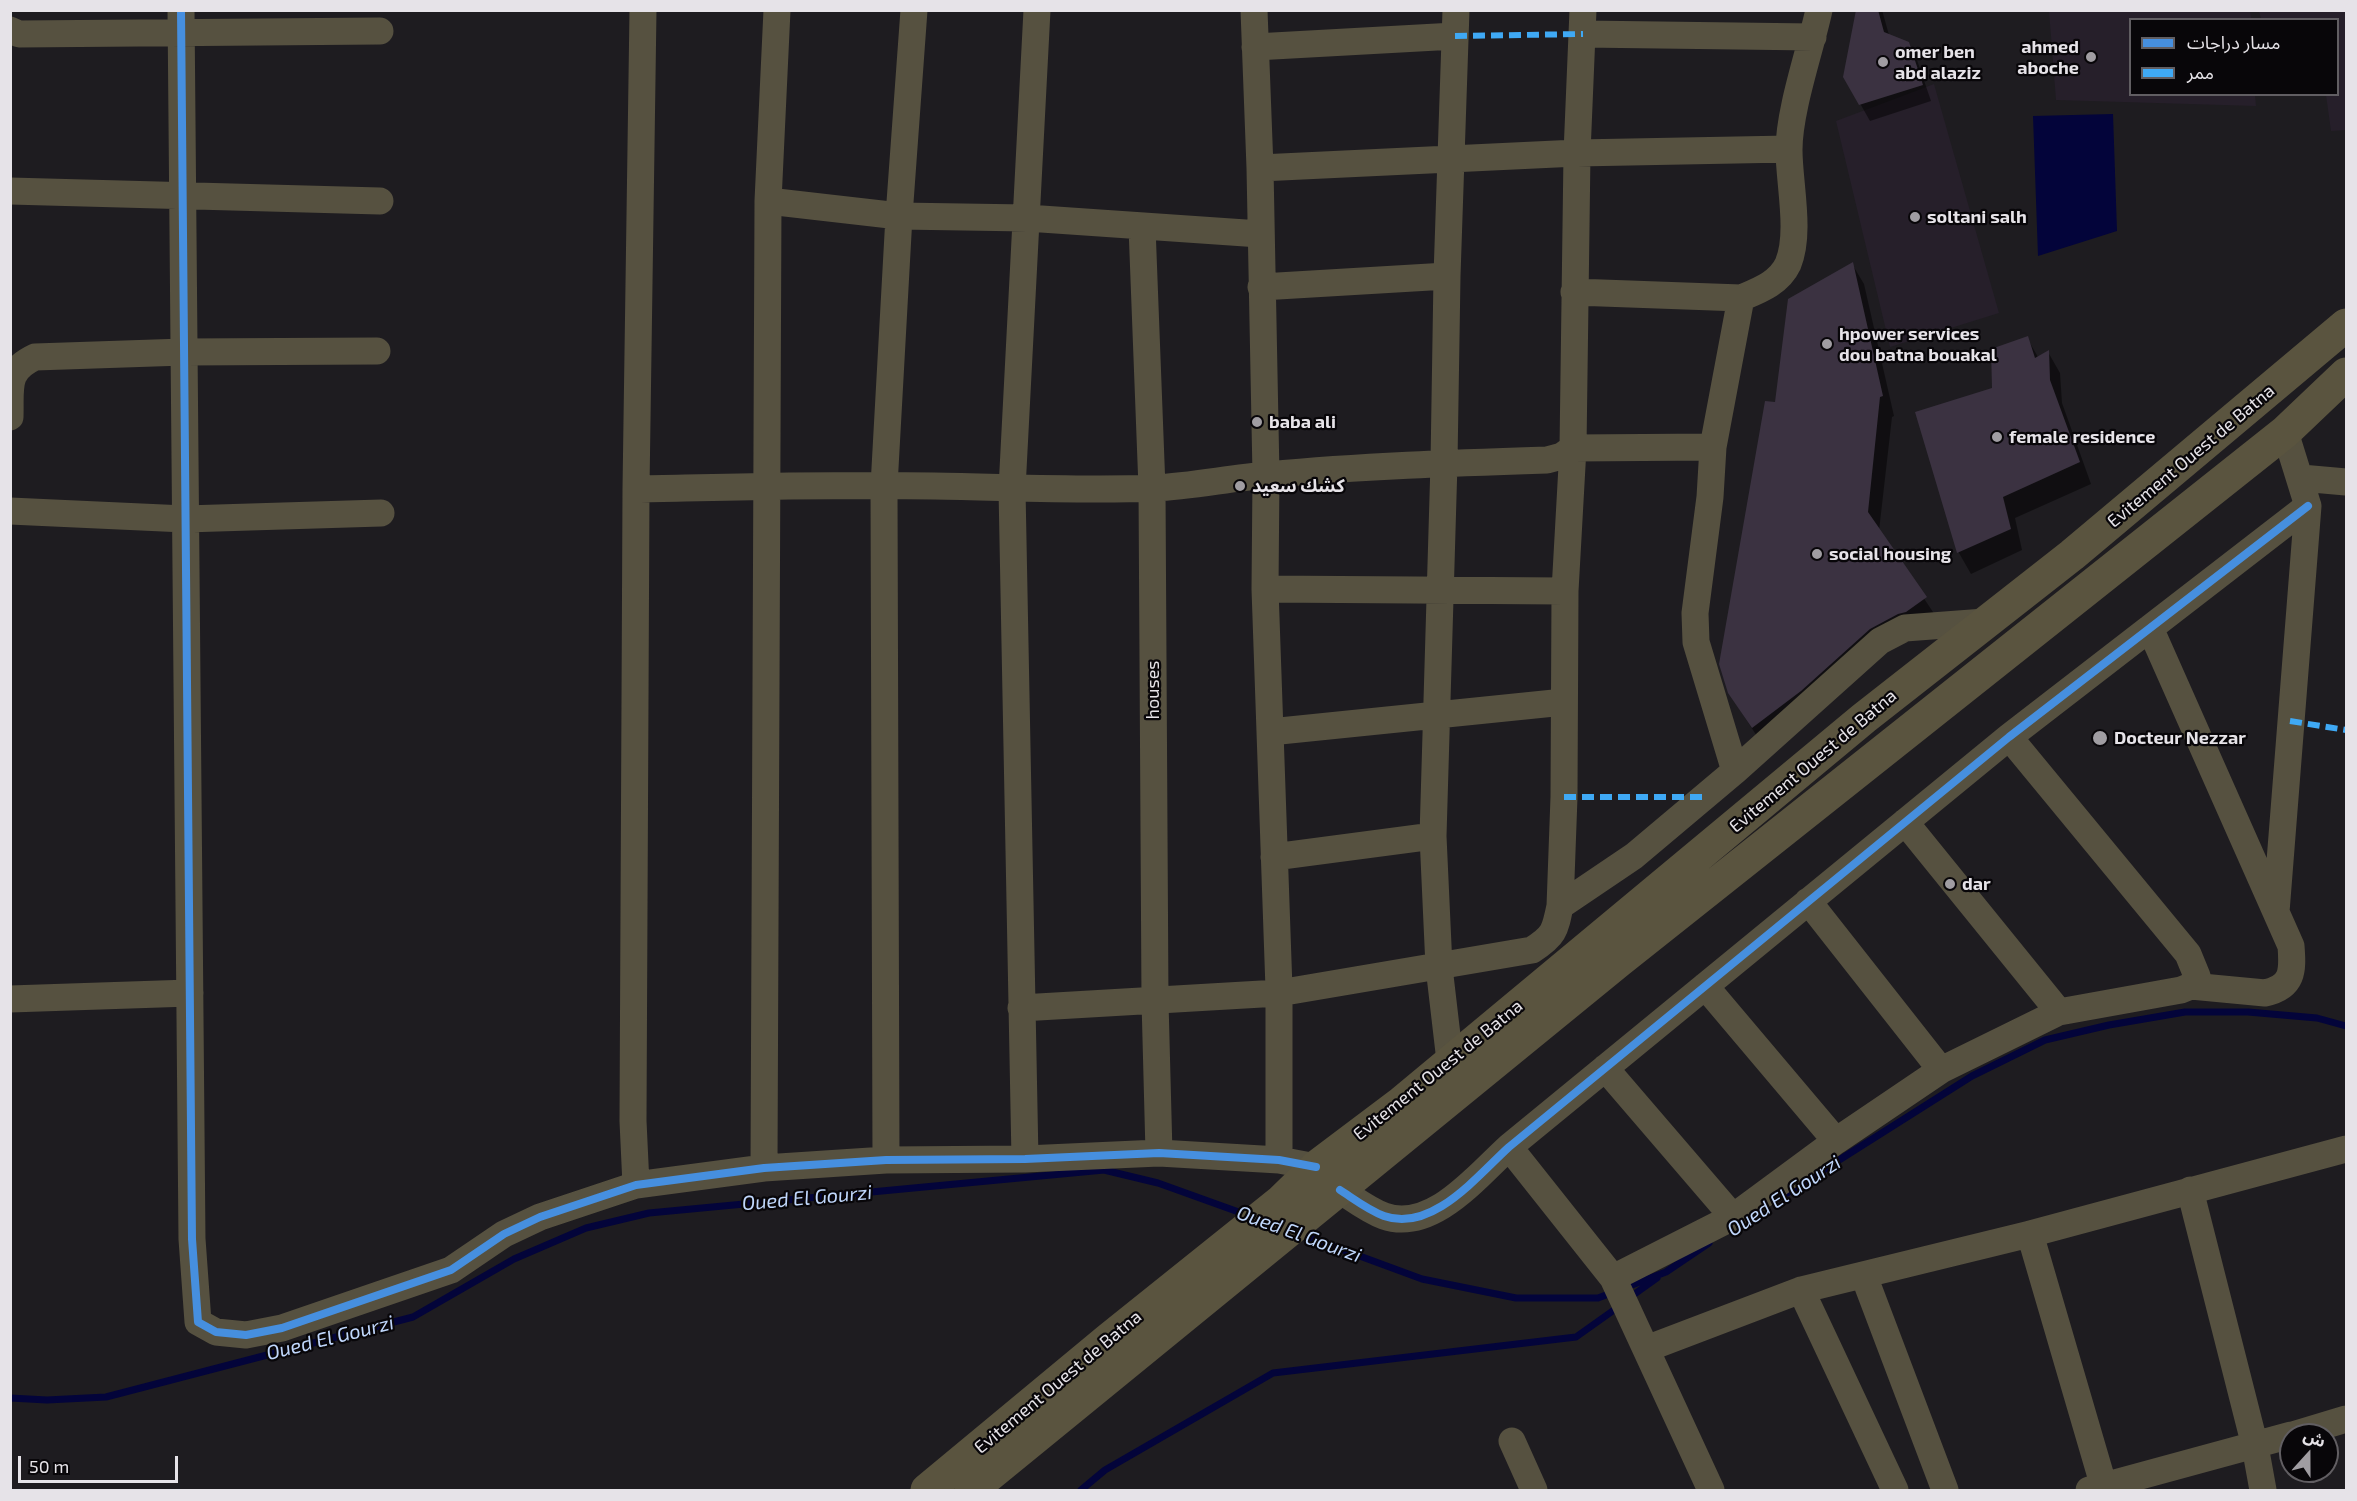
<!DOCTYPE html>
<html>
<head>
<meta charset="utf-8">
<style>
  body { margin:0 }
  #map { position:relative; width:2357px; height:1501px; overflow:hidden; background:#1e1c20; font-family:"Exo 2","Noto Sans Arabic",sans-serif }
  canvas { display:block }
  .frame { position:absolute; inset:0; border:12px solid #e6e3e8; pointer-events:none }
  .legend { position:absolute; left:2129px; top:18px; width:210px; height:78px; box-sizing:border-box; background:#080609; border:2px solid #615e62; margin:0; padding:8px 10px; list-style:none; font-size:18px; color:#e6e3e8 }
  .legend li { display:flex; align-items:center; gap:12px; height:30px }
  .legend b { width:30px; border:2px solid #615e62 }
  .north { position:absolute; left:2279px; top:1423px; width:60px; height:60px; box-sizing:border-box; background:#080609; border:2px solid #615e62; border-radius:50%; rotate:21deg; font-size:16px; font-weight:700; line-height:24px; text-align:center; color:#e6e3e8 }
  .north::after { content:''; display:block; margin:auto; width:21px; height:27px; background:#a09da2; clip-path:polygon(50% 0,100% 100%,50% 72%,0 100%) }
  .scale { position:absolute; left:18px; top:1456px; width:160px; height:27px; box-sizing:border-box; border:3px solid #e6e3e8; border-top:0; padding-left:8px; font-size:18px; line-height:21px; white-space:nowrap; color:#e6e3e8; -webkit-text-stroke:4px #080609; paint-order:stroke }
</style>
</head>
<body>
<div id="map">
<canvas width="2357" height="1501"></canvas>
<div class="frame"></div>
<ul class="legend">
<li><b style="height:8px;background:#468fdf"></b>مسار دراجات</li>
<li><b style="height:8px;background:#3fa9f5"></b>ممر</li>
</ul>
<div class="north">ش</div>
<div class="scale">50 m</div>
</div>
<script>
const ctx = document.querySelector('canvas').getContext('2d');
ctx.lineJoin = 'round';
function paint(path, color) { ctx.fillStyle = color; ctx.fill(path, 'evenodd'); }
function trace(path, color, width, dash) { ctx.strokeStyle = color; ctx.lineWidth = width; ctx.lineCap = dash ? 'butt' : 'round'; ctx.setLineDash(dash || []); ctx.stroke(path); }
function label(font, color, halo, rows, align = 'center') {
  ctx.font = font + ' "Exo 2","Noto Sans Arabic",sans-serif'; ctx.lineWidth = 4.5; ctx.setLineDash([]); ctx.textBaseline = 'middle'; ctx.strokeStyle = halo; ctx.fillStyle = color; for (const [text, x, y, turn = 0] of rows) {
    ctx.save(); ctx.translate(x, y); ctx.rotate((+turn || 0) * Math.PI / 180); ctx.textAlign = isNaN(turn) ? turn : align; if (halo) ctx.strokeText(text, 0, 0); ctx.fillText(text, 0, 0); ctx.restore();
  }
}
paint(new Path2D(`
  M2049,11H2250L2251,19L2130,20V94L2255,95L2256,106L2056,100Z
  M2259,11H2346V130L2331,131L2326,95L2338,94V20L2261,19Z
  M1934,84L1999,313L1890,347L1836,121Z`), '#261f2a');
paint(new Path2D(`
  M2113,114L2117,231L2038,256L2033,116Z`), '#03043a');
paint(new Path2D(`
  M1857,10H1882L1889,35L1908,43L1917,60L1931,101L1870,121L1845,77Z
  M1852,264L1864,284L1894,416L1892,417L1879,531L1937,618L1910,634L1764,747L1729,693L1776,404Z
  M2027,338L2038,357L2048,352L2060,373L2062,403L2091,484L2015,518L2022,550L1971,574L1959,553L1917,413L1993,390Z`), '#0007');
trace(new Path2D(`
  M1787,1193L1972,1076L2045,1040L2109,1025L2185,1012H2248L2317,1018L2346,1026
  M1300,1234L1422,1279L1516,1298H1598L1614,1292
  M1624,1288L1666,1272L1709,1243
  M1629,1298L1657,1278
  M10,1398L47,1400L106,1397L413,1317L514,1259L586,1228L649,1213L1104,1170L1158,1183L1247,1215
  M1081,1490L1105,1470L1273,1373L1576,1337L1621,1305`), '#03043a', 7);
paint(new Path2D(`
  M1856,10H1878L1884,32L1909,42L1923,85L1859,105L1843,77Z
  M1853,262L1883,396L1880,397L1868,512L1927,597L1906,612L1898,614L1870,629L1801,691L1752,728L1728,693L1719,664L1765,401L1775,402L1788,299Z
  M2028,336L2035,358L2049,350L2050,380L2080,462L2003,497L2011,529L1957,553L1915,412L1992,388L1991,349Z`), '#3b3241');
trace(new Path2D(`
  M181,10L192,1239L198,1322L216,1332L246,1335L282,1328L451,1270L504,1234L540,1217L636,1185L764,1168L886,1160L1025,1159L1159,1153L1279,1160L1316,1167
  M1254,10L1260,168L1266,475L1265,589L1279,989V1160
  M10,30L19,34L380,31
  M1583,34L1813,37
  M1255,47L1455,36
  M1260,168L1577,153L1789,149
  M10,191L380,201
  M768,201L899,216L1027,218L1260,234
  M1142,227L1152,488L1155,1001L1159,1153
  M1261,287L1447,276
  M1574,292L1741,298C1760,290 1779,283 1788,264C1801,233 1789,183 1789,150C1789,110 1810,51 1819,10
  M10,417C11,387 5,371 35,357L184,352L377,351
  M2301,478L2346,482
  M636,489C735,487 835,484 934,486C1007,487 1081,491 1154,488C1193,486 1230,478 1268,475C1361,466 1454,463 1547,460L1562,456L1573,448L1713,447
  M10,511L185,519L381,513
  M1265,589L1565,591
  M2150,628L2291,946C2293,971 2293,987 2265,993L2191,986
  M1270,732L1564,702
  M1735,771L1696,642L1695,613L1710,497L1713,447L1741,298
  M1905,822L2059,1012
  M1274,857L1433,836
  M1808,901L1941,1070
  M1560,906L1564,797L1565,591L1573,448L1577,153L1583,10
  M2276,912L2308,506L2285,432
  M1705,986L1836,1141
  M10,999L190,993
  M1021,1008L1279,993L1532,950C1554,936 1555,931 1560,906L1634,856L1735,771L1880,641L1905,628L1985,622
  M1450,1061L1439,967L1433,836L1444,463L1447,276L1456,10
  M1605,1068L1733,1217
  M1509,1147L1613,1278L1733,1217L1836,1141L1941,1070L2059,1012L2181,990L2191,986L2197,976L2188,954L2009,737
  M1025,1159L1012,489L1037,10
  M886,1160L884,486L899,216L914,10
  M764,1168L768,201L777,10
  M636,1185L633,1121L636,489L643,10
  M1340,1190C1354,1199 1368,1210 1384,1216C1432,1233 1477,1176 1509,1147L2009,737L2308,506
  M2190,1190L2255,1446L2263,1490
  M2030,1234L2104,1487
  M1864,1276L1945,1490
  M1613,1278L1711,1490
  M1801,1290L1895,1490
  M1646,1349L1801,1290L2030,1234L2346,1149
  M2293,1435L2346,1419
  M1512,1441L1534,1490
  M2089,1490L2291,1435`), '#565140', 27);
trace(new Path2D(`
  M927,1490L1109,1339L1281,1201L1316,1167L1401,1103L1864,718L2072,555L2346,325
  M971,1490L1619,961L2285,432L2346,374`), '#5a543f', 33);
trace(new Path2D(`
  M1455,36L1583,34
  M2290,721L2346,730
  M1564,797H1703`), '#3fa9f5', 6, [12, 6]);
trace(new Path2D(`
  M181,10L192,1239L198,1322L216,1332L246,1335L282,1328L451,1270L504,1234L540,1217L636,1185L764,1168L886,1160L1025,1159L1159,1153L1279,1160L1316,1167
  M1340,1190C1354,1199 1368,1210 1384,1216C1432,1233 1477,1176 1509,1147L2009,737L2308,506`), '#468fdf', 8);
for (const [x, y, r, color] of [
  [2091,57,6,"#a09da2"],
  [1883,62,6,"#a09da2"],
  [1915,217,6,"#a09da2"],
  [1827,344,6,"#a09da2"],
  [1257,422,6,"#a09da2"],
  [1997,437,6,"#a09da2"],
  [1240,486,6,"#a09da2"],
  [1817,554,6,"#a09da2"],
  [2100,738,8,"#a09da2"],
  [1950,884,6,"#a09da2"]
]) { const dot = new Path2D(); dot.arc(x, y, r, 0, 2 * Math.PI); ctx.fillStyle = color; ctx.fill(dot); trace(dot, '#080609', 2); }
label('bold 18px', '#e6e3e8', '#080609', [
  ["ahmed",2079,47,"right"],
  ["aboche",2079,68,"right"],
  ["omer ben",1895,52],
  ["abd alaziz",1895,73],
  ["soltani salh",1927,217],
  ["hpower services",1839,334],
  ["dou batna bouakal",1839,355],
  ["baba ali",1269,422],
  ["female residence",2009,437],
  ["كشك سعيد",1252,486],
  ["social housing",1829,554],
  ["Docteur Nezzar",2114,738],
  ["dar",1962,884]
], 'left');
label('18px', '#e6e3e8', '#080609', [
  ["Evitement Ouest de Batna",2191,456,-40],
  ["houses",1153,690,-90],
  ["Evitement Ouest de Batna",1813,761,-40],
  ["Evitement Ouest de Batna",1438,1070,-39],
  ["Evitement Ouest de Batna",1058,1382,-40]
]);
label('italic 20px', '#c0d7fc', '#080609', [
  ["Oued El Gourzi",1784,1196,-33],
  ["Oued El Gourzi",807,1198,-5],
  ["Oued El Gourzi",1299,1234,20],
  ["Oued El Gourzi",330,1338,-14]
]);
</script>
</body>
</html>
